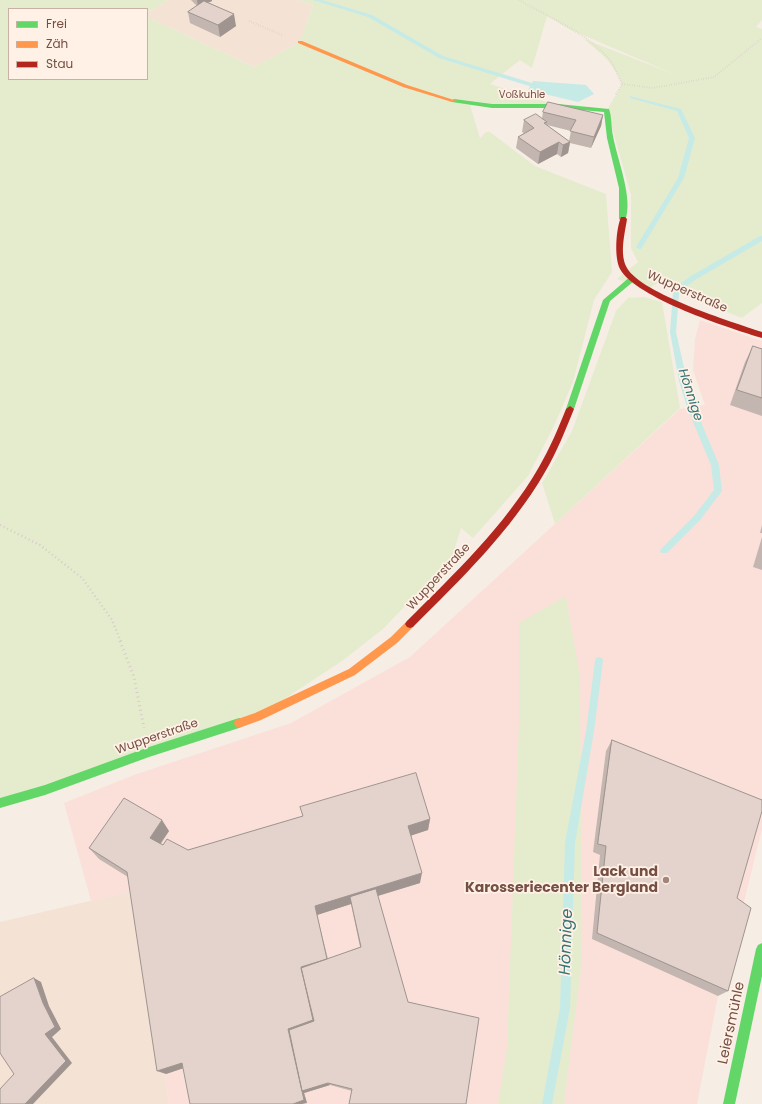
<!DOCTYPE html>
<html>
<head>
<meta charset="utf-8">
<style>
  body { margin:0 }
  #map { position:relative; width:762px; height:1104px; overflow:hidden; background:#f6ede5; font-family:Poppins,sans-serif }
  canvas { display:block }
  .legend { position:absolute; left:8px; top:8px; width:140px; height:72px; box-sizing:border-box; background:#fff1e5; border:1px solid #c8b0a5; margin:0; padding:5px 7px; list-style:none; font-size:12px; color:#754e44 }
  .legend li { display:flex; align-items:center; gap:8px; height:20px }
  .legend b { width:20px; border:1px solid #c8b0a5 }
</style>
</head>
<body>
<div id="map">
<canvas width="762" height="1104"></canvas>
<ul class="legend">
<li><b style="height:5px;background:#63d668"></b>Frei</li>
<li><b style="height:5px;background:#ff974d"></b>Zäh</li>
<li><b style="height:5px;background:#b3261e"></b>Stau</li>
</ul>
</div>
<script>
const ctx = document.querySelector('canvas').getContext('2d');
ctx.lineJoin = 'round';
function paint(path, color) { ctx.fillStyle = color; ctx.fill(path, 'evenodd'); }
function trace(path, color, width, dash) { ctx.strokeStyle = color; ctx.lineWidth = width; ctx.lineCap = dash ? 'butt' : 'round'; ctx.setLineDash(dash || []); ctx.stroke(path); }
function label(font, color, halo, rows, align = 'center') {
  ctx.font = font + ' Poppins,sans-serif'; ctx.lineWidth = 3.5; ctx.setLineDash([]); ctx.textBaseline = 'middle'; ctx.strokeStyle = halo; ctx.fillStyle = color; for (const [text, x, y, turn = 0] of rows) {
    ctx.save(); ctx.translate(x, y); ctx.rotate((+turn || 0) * Math.PI / 180); ctx.textAlign = isNaN(turn) ? turn : align; if (halo) ctx.strokeText(text, 0, 0); ctx.fillText(text, 0, 0); ctx.restore();
  }
}
paint(new Path2D(`
  M169,0H297L313,5L300,42L254,67L147,17V13Z
  M137,890L169,1104H0V922Z`), '#f4e2d5');
paint(new Path2D(`
  M700,320L762,341V829L741,914L718,996L697,1104H169L137,890L91,901L64,803L134,775L291,723L410,657L680,409L705,405L693,370L695,339Z`), '#fbe0d9');
paint(new Path2D(`
  M0,0H169L147,13V9H9V79H147V17L254,67L300,42L313,5L297,0H762V20L756,27L762,29V303L742,318L695,300L660,282L647,289L617,279L638,262L631,248V195L607,110L622,84C610,58 604,57 584,39L676,75L569,29L547,16L532,68L520,60L490,84L559,106L470,105L480,138L486,132H490L535,166L606,194L612,272L594,300L573,382L554,426L528,476L473,538L461,528L452,557L383,629L342,661L257,717L0,803Z
  M644,297L662,302L680,408L555,524L542,483L572,431L616,311L628,298Z
  M566,596L580,677L582,961L564,1104H498L507,1048L519,724V623Z`), '#e5ecce');
paint(new Path2D(`
  M533,81L586,85L594,94L578,102L528,90Z`), '#c6eae6');
paint(new Path2D(`
  M313,0H322L372,15L443,56L532,83L542,84L545,86L542,88L529,86L439,58L368,17Z
  M630,96L681,109L695,138L684,178L641,249H639L636,247L678,178L689,138L677,111L630,98Z
  M760,236H762V241L695,280L684,288L679,294L676,332L687,381L696,410L719,465L722,491L700,520L667,553H661L660,551L661,549L694,516L714,490L711,465L688,410L679,381L670,332L673,293L680,284L691,276Z
  M599,657L602,658L603,661L594,731L575,843L570,1008L552,1104H542L560,1008L565,843L586,731L595,661L596,658Z`), '#c6eae6');
trace(new Path2D(`
  M519,0C547,16 588,34 609,59C615,67 618,76 622,84
  M249,21L282,35
  M622,84L653,88L714,77L762,38
  M616,94L622,84`), '#d7cbc7', 2, [0.5, 2]);
trace(new Path2D(`
  M0,525L40,545L82,578L112,620L121,642`), '#d7cbc7', 2.5, [1, 3]);
trace(new Path2D(`
  M120,641L134,677L144,728`), '#d7cbc7', 3, [1, 3.5]);
paint(new Path2D(`
  M454,99L492,104H558L609,109C612,117 611,127 613,136C617,159 634,199 625,221H621L619,219V188L607,138L604,112L558,108H492L452,102L451,101Z
  M631,276L634,277V281L610,301L574,409L570,412L567,411L566,409L603,300Z
  M239,718L243,720L244,723L243,726L239,728L149,757L45,795L0,808V798L45,785L149,747Z
  M762,943V976L735,1104H723L756,949L758,945Z`), '#63d668');
paint(new Path2D(`
  M298,41H302L407,85L457,101L452,102L403,87L298,43Z
  M410,620L413,621L415,624L413,627L397,643L355,675L261,720L239,728L235,726L234,723L235,720L255,713L349,669L391,637L407,621Z`), '#ff974d');
paint(new Path2D(`
  M621,217H625L627,219C625,233 619,254 627,268C642,294 732,322 762,332V338C729,328 636,298 620,269C614,257 616,229 621,217Z
  M570,406L574,409C565,431 557,452 545,472C511,531 461,579 413,627L410,628L407,627L405,624L407,621C454,574 505,526 539,467C550,448 558,429 566,409Z`), '#b3261e');
paint(new Path2D(`
  M191,0H212V1L208,3L236,26L220,37L190,23L188,12L197,6Z
  M543,112L603,115L601,126L591,148L570,143L568,153L561,157L557,154L538,164L516,148L518,137L524,133L522,132L524,120L542,118ZM547,125L571,131L569,141Z
  M753,346L762,349V416L730,405L745,362Z
  M762,525V533H760Z
  M762,537V570L753,567Z
  M612,740L737,898L728,991L718,996L592,939L600,855L593,852L606,751Z
  M300,807L430,819L428,830L411,835L420,883L378,896L352,1091L330,1085L304,1093L307,1103L183,1068L166,1074L128,877L99,859L89,848L169,831L161,844L163,845L188,850L303,816ZM351,904L360,947L328,959L317,915Z`), '#c3b5af');
paint(new Path2D(`
  M197,0H212V1L198,6Z
  M234,14L236,26L220,37L218,25Z
  M603,115L601,126L591,148L594,137Z
  M559,142L557,154L538,164L540,152Z
  M570,142L568,153L561,157L563,145Z
  M430,819L428,830L407,837L408,826Z
  M162,820L169,831L157,848L150,838Z
  M422,873L420,883L351,904L350,897L351,904L317,915L328,1083L330,1085L304,1093L307,1103L302,1104H293L288,1029L301,967L315,906Z
  M34,978L41,982L49,1006L61,1029L52,1037L72,1063L33,1104H25L45,1034L43,1003Z
  M182,1063L190,1066L166,1074L157,1071Z`), '#9f948f');
const building = new Path2D(`
  M204,1L234,14L218,25L188,12Z
  M548,102L603,115L594,137L570,131L576,120L543,112Z
  M536,114L547,122L544,123L570,142L563,145L559,142L540,152L518,137L534,128L524,120Z
  M753,346L762,349V398L737,390Z
  M612,740L762,800V811L737,898L751,908L728,991L597,933L606,846L598,844Z
  M416,773L430,819L408,826L422,873L315,906L327,959L301,967L313,1020L288,1029L304,1100L293,1104H190L182,1063L157,1071L127,872L89,848L124,798L162,820L150,838L163,845L167,839L188,850L303,816L300,807Z
  M376,889L408,1002L479,1018L466,1104H349L352,1089L328,1083L302,1091L289,1030L314,1021L301,968L361,947L350,897Z
  M34,978L43,1003L55,1027L45,1034L66,1061L25,1104H0V1089L14,1074L0,1053V997Z`);
paint(building, '#e3d3cc');
trace(building, '#9f948f', 1);
for (const [x, y, r, color] of [
  [666,880,4,"#a2867c"]
]) { const dot = new Path2D(); dot.arc(x, y, r, 0, 2 * Math.PI); ctx.fillStyle = color; ctx.fill(dot); trace(dot, '#fff1e5', 1.5); }
label('10px', '#754e44', '#fff1e5', [
  ["Voßkuhle",522,95]
]);
label('12px', '#754e44', '#fff1e5', [
  ["Wupperstraße",687,292,24],
  ["Wupperstraße",439,577,-47],
  ["Wupperstraße",157,737,-19]
]);
label('italic 13px', '#357475', '#fff1e5', [
  ["Hönnige",690,395,72]
]);
label('bold 14px', '#754e44', '#fff1e5', [
  ["Lack und",658,872],
  ["Karosseriecenter Bergland",658,888]
], 'right');
label('14px', '#754e44', '#fff1e5', [
  ["Leiersmühle",732,1023,-78]
]);
label('italic 16px', '#357475', '#fff1e5', [
  ["Hönnige",567,942,-88]
]);
</script>
</body>
</html>
